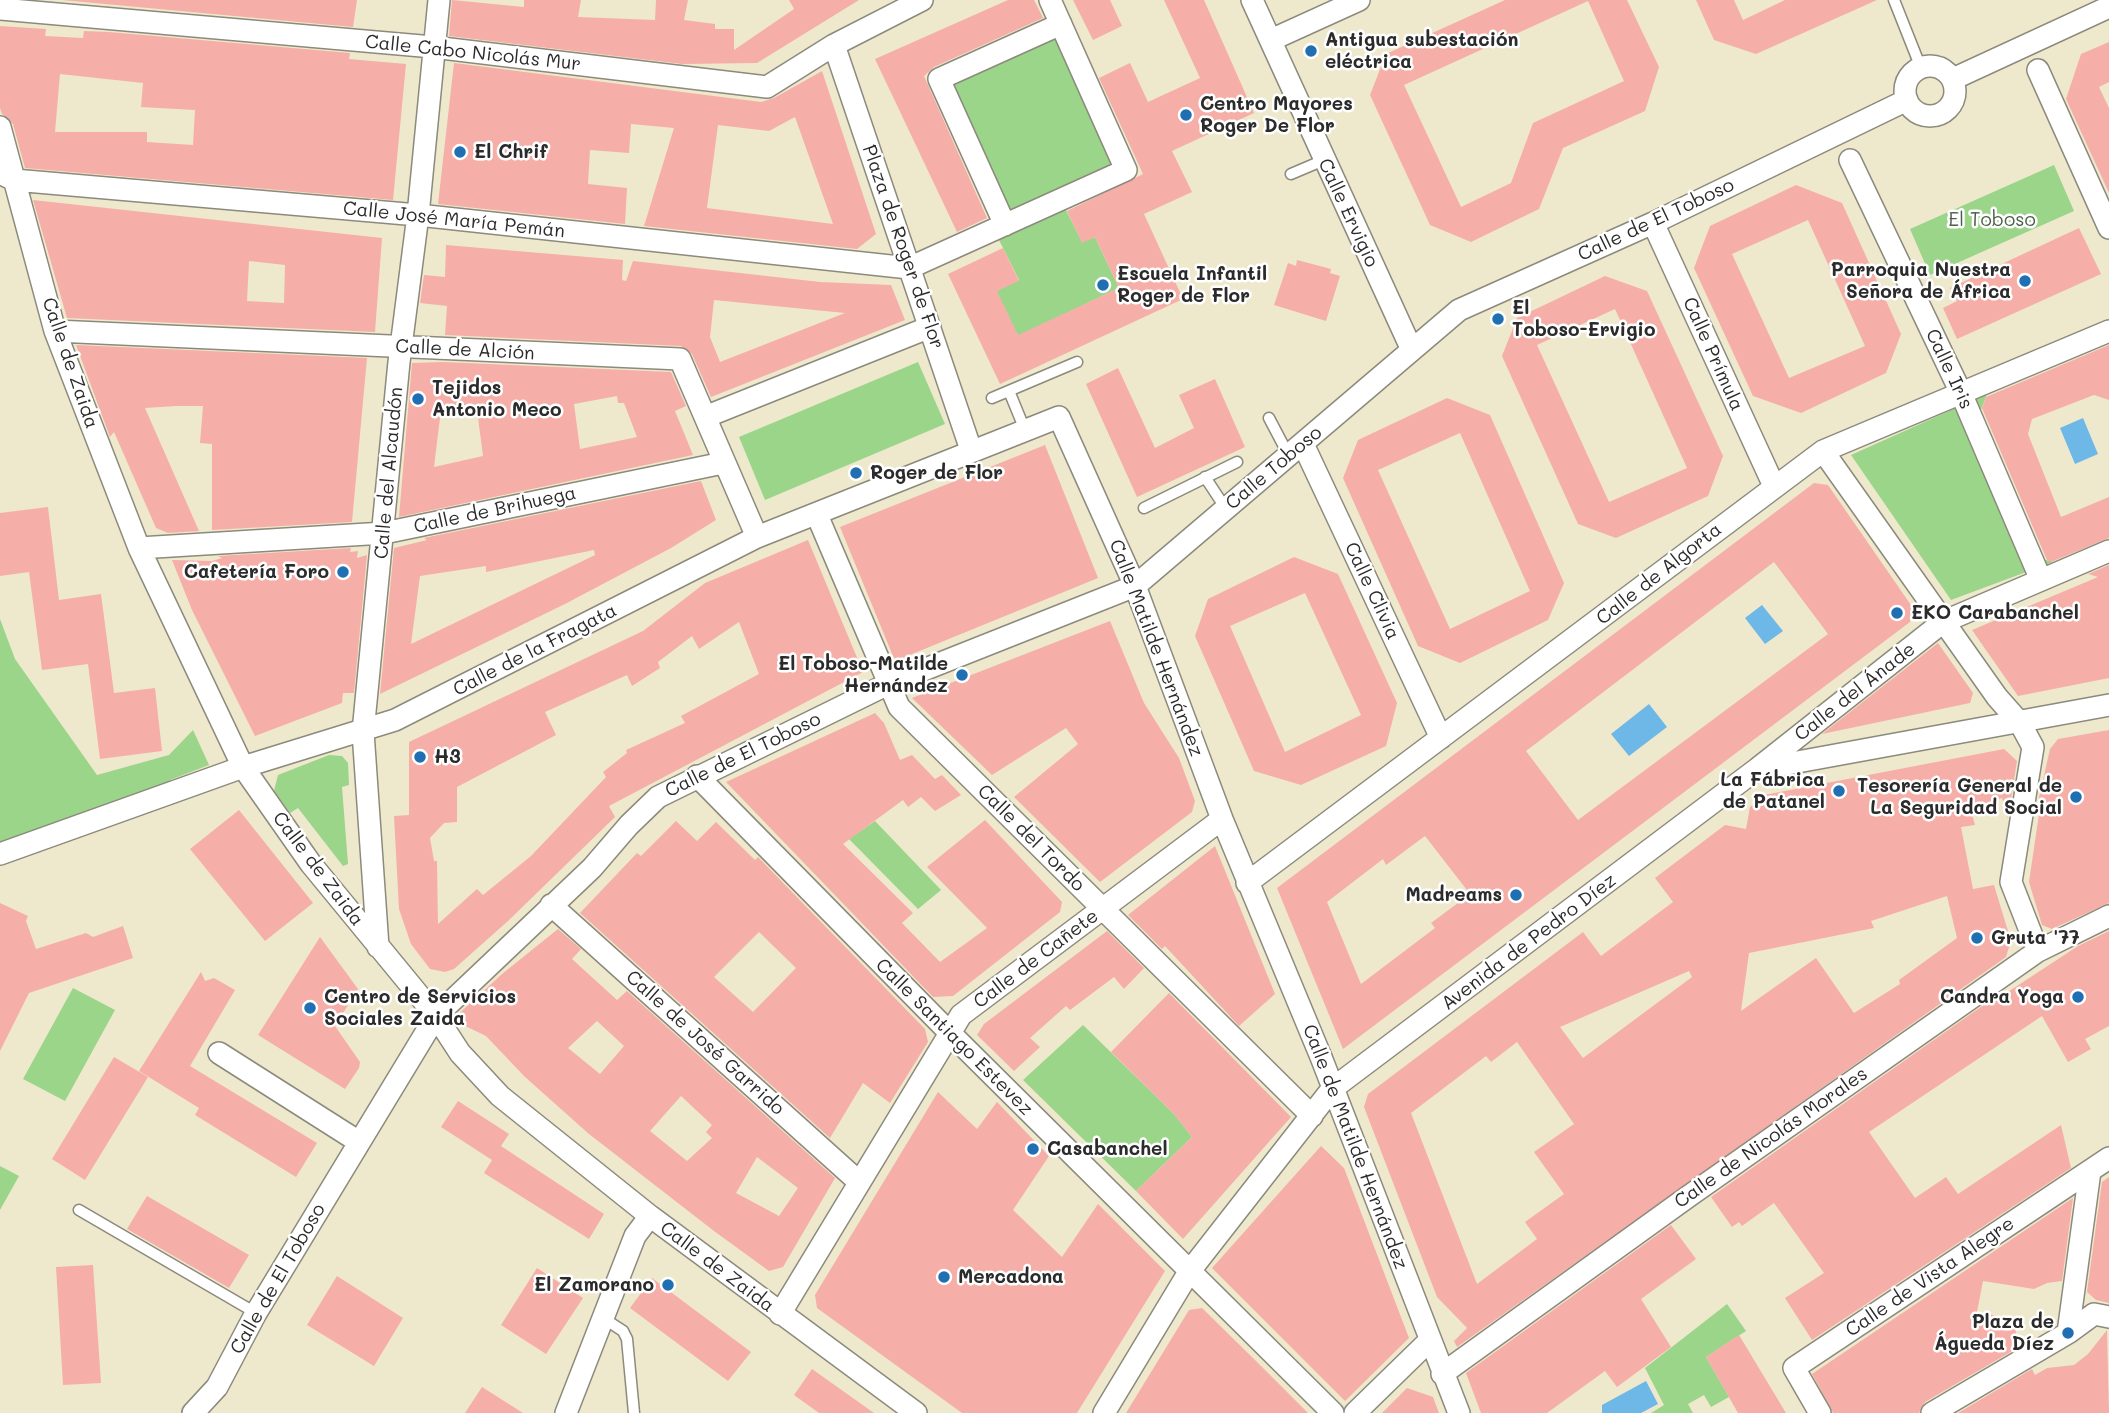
<!DOCTYPE html>
<html>
<head>
<meta charset="utf-8">
<style>
  body { margin:0 }
  canvas { display:block; background:#eee8cd }
</style>
</head>
<body>
<canvas width="2109" height="1413"></canvas>
<script>
const ctx = document.querySelector('canvas').getContext('2d');
ctx.lineJoin = 'round';
function paint(path, color) { ctx.fillStyle = color; ctx.fill(path, 'evenodd'); }
function trace(path, color, width, dash) { ctx.strokeStyle = color; ctx.lineWidth = width; ctx.lineCap = dash ? 'butt' : 'round'; ctx.setLineDash(dash || []); ctx.stroke(path); }
function label(font, color, halo, rows, align = 'center') {
  ctx.font = font + ' Mali,sans-serif'; ctx.lineWidth = 5; ctx.setLineDash([]); ctx.textBaseline = 'middle'; ctx.strokeStyle = halo; ctx.fillStyle = color; for (const [text, x, y, turn = 0] of rows) {
    ctx.save(); ctx.translate(x, y); ctx.rotate((+turn || 0) * Math.PI / 180); ctx.textAlign = isNaN(turn) ? turn : align; if (halo) ctx.strokeText(text, 0, 0); ctx.fillText(text, 0, 0); ctx.restore();
  }
}
paint(new Path2D(`
  M1061,24L1126,170L1061,200L1082,242L1095,237L1119,288L1018,336L996,291L1019,280L994,230L1004,225L939,79Z
  M2054,165L2074,211L1930,275L1910,229Z
  M918,362L945,424L765,500L739,437Z
  M1987,394L1979,415L2039,558L2053,562L1951,600L1851,455Z
  M0,619L15,659L97,775L169,755L193,730L209,765L170,780L174,791L0,854Z
  M329,755L342,756L348,763L349,785L342,787L348,864L343,866L298,808L290,813L274,791L278,775Z
  M875,821L941,890L918,909L849,839Z
  M73,988L115,1010L65,1101L23,1079Z
  M1083,1025L1174,1114L1192,1137L1136,1191L1023,1080Z
  M0,1166L19,1176L0,1210Z
  M1727,1304L1746,1331L1706,1357L1729,1397L1711,1407L1704,1395L1688,1404L1693,1413H1651L1664,1405L1645,1368Z`), '#9ad589');
paint(new Path2D(`
  M2083,418L2098,454L2075,464L2060,428Z
  M1762,605L1783,631L1765,644L1745,618Z
  M1649,704L1667,727L1629,756L1611,734Z
  M1646,1381L1658,1404L1641,1413H1602V1405Z`), '#6eb8e7');
paint(new Path2D(`
  M62,0H357L353,27Z
  M452,0L524,7V0H581L578,17L655,20L656,0H688L684,20L715,24V29H734V50L794,9L789,0H859L757,63L682,64L449,36Z
  M1008,0H1034L1043,18L934,67L924,76L987,218L957,232L875,59Z
  M1073,0H1110L1122,26L1093,40Z
  M1164,0H1204L1254,113L1172,151L1192,192L1144,214L1183,299L1000,384L948,274L1003,248L1019,281L997,291L1018,335L1119,288L1095,237L1082,243L1067,211L1143,174L1099,78L1130,63L1148,102L1200,78Z
  M1505,0H1627L1659,67L1645,111L1563,148L1539,209L1471,242L1430,225L1370,95L1386,54ZM1588,1L1624,81L1533,123L1511,183L1461,207L1404,85Z
  M1696,0H1734L1743,20L1785,0H1877L1756,54L1714,40Z
  M0,26L46,29L45,36L83,38L84,31L109,32L350,53L349,59L406,64L393,200L25,168L13,124L2,114L0,108ZM60,74L143,83L141,107L195,110L193,145L147,142V132H55Z
  M2109,42V82L2099,87L2109,108V193L2066,99L2081,54Z
  M454,63L761,102L774,98L822,71L876,234L857,249L644,226L674,128L631,124L629,153L590,150L588,184L627,188L625,224L438,204ZM795,117L833,224L707,208L718,125L769,131Z
  M1796,185L1842,203L1901,334L1886,373L1801,413L1753,396L1694,268L1710,226ZM1808,220L1865,346L1789,378L1732,254Z
  M33,200L382,238L375,332L67,318ZM249,261L285,265L284,303L247,301Z
  M2079,228L2101,274L1957,339L1943,308L1957,301L1950,288Z
  M446,245L623,260L622,280L626,281L633,261L820,282L891,285L905,320L711,397L692,354L681,346L445,335L447,306L420,303L424,275L445,277ZM714,300L845,313L720,362L710,337Z
  M1297,260L1331,269L1330,273L1340,276L1326,321L1274,305L1288,263L1296,266Z
  M1605,276L1647,291L1723,456L1708,496L1616,538L1578,524L1502,356L1517,318ZM1615,309L1687,468L1609,502L1537,345Z
  M76,345L367,358L352,522L212,530V444L200,443L203,406H176L145,408L199,531L168,533L156,528L114,432L110,437Z
  M2109,345V400L2094,395L2032,419L2028,434L2061,517L2109,497V538L2051,562L2047,560L1982,408L1986,397Z
  M443,362L671,372L686,406L675,411L693,455L399,517L412,363ZM617,396L618,403H624L637,437L580,449L574,404ZM441,410H477L483,456L434,467Z
  M1118,368L1155,448L1194,428L1179,395L1215,379L1245,447L1137,497L1086,384Z
  M1447,398L1490,415L1564,583L1548,620L1460,663L1418,646L1343,478L1358,440ZM1460,433L1530,591L1450,629L1378,470Z
  M1045,445L1098,578L895,661L840,527Z
  M701,481L716,520L671,548L565,604L380,694L394,548L427,540L424,538ZM594,550L595,555L411,644L420,576L486,566V572Z
  M1814,483L1828,485L1913,608L1910,622L1343,1049L1277,888ZM1774,562L1828,634L1578,820L1526,751ZM1425,836L1470,894L1431,923L1435,928L1361,984L1327,902L1383,859L1386,865Z
  M48,507L59,600L101,594L114,693L155,688L162,751L100,759L88,664L42,670L29,572L0,576V513Z
  M808,540L863,672L609,806L615,817L508,921L454,969L445,972L430,969L411,944L399,909L394,816L409,815V742L643,631L705,583ZM739,622L759,674L681,716L685,723L626,750L627,753L603,772L606,777L531,856L483,895L477,889L438,924L437,861H434L430,838L444,823L457,822V787L556,735L545,712L627,675L632,686L660,668L658,662L692,636L699,649Z
  M351,548L350,552L358,551L357,558L367,555L354,693H343L342,703L255,736L192,610L172,560L212,561L222,558L218,556Z
  M1294,557L1338,574L1397,703L1386,746L1301,785L1254,771L1195,636L1208,599ZM1305,593L1361,715L1285,752L1230,626Z
  M2109,565V678L2018,696L1972,630L2098,577L2088,574Z
  M1110,621L1144,703L1179,758L1195,801L1192,812L1100,882L1014,797L1078,744L1066,728L992,775L912,698Z
  M1938,643L1973,693L1970,703L1822,734Z
  M875,713L884,723L900,760L912,755L935,779L942,775L961,795L935,811L921,797L908,807L903,800L843,844L913,913L902,923L940,962L987,928L927,867L985,820L1062,902L1060,912L953,996L933,997L726,782Z
  M2109,730V903L2052,929L2042,925L2029,882L2039,814L2035,815L2050,749L2058,739Z
  M2004,749L2017,761L2008,818L2002,798L1970,808L1975,825L1961,827L1973,889L1994,885L2011,941L2006,957L1457,1347L1454,1341L1467,1328L1437,1297L1364,1107L1368,1094L1583,932L1601,956L1673,902L1655,878L1725,825L1746,829L1750,807L1764,795ZM1947,896L1957,938L1899,980L1900,984L1854,1013L1816,958L1741,1011L1749,953L1874,928L1871,921ZM1689,971L1692,977L1583,1058L1560,1027ZM1517,1042L1574,1124L1534,1152L1564,1194L1525,1222L1537,1239L1477,1284L1411,1113L1486,1056L1491,1062Z
  M239,810L313,903L265,941L190,849Z
  M676,821L697,841L716,822L755,860L758,857L925,1029L928,1042L890,1103L863,1083L830,1138L580,913L637,853L641,856ZM759,932L796,968L753,1012L714,977Z
  M1215,846L1275,994L1239,1026L1165,946L1162,949L1128,915Z
  M0,903L28,916L26,921L36,949L86,933L93,937L123,926L133,958L29,993L0,1051Z
  M558,929L581,949L572,959L617,1000L627,991L835,1178L783,1267L769,1271L714,1231L589,1134L525,1077L486,1036L455,1021L453,1019L502,974ZM597,1021L624,1046L600,1074L568,1048ZM681,1096L712,1125L706,1132L712,1138L687,1161L650,1131ZM757,1157L798,1188L779,1216L736,1193Z
  M1107,931L1144,968L1124,989L1114,977L1070,1010L1066,1006L1030,1038L1040,1047L1014,1071L977,1035L984,1024Z
  M2109,931V1026L2085,1039L2091,1049L2068,1062L2042,1016L1869,1132L1915,1198L1946,1177L1958,1194L2061,1125L2071,1168L1812,1340L1785,1298L1824,1273L1774,1203L1742,1226L1739,1222L1732,1227L1711,1197L1992,999L1991,1003L2078,946Z
  M320,937L358,989L335,1026L360,1062L359,1068L345,1089L258,1035Z
  M201,972L205,981L214,978L235,990L190,1066L317,1143L296,1177L195,1115L199,1108L139,1071Z
  M1169,993L1291,1117L1183,1239L1136,1191L1192,1137L1174,1114L1111,1052Z
  M114,1057L148,1077L85,1180L52,1159Z
  M938,1092L977,1129L997,1102L1049,1156L1013,1210L1062,1257L1098,1204L1165,1271L1077,1413H962L817,1308L815,1295Z
  M458,1101L509,1134L501,1146L604,1214L589,1239L484,1173L492,1160L441,1127Z
  M1321,1146L1344,1168L1409,1338L1345,1401L1212,1268Z
  M2109,1177V1303L2096,1300L2087,1292L2102,1182Z
  M147,1196L249,1255L229,1288L127,1229Z
  M2073,1198L2062,1281L2047,1283L2034,1289L1983,1281L1977,1312L2013,1319L2019,1347L1925,1402L1919,1413H1833L1812,1374Z
  M1671,1225L1696,1259L1641,1299L1671,1347L1617,1387L1605,1371L1547,1413H1481L1466,1373Z
  M93,1265L101,1383L63,1385L56,1267Z
  M537,1268L583,1298L546,1354L501,1325Z
  M337,1276L403,1318L374,1366L307,1325Z
  M652,1278L751,1352L728,1381L630,1308Z
  M1202,1308L1256,1361L1308,1413H1126L1189,1310Z
  M2107,1330L2109,1413H1958L2032,1369L2035,1375L2047,1368L2074,1365L2088,1354Z
  M1739,1335L1786,1413H1738L1706,1357Z
  M812,1369L874,1413H819L794,1395Z
  M482,1387L523,1413H465Z
  M1407,1388L1433,1397L1439,1413H1382Z`), '#f6afa8');
const lane = new Path2D(`
  M1894,0L1921,68
  M1291,174L1324,160
  M1009,391L1025,430
  M992,398L1077,362
  M1269,418L1289,456
  M1205,477L1226,509
  M1144,508L1237,462
  M79,1210L256,1313
  M603,1318L623,1331L627,1339L634,1413`);
const street = new Path2D(`
  M1252,0L1411,348
  M0,9L433,47L767,87L834,45L922,0
  M1271,40L1359,0
  M834,45L971,450
  M1905 91a25 25 0 1 1 50 0a25 25 0 1 1-50 0Z
  M2038,70L2109,228
  M1953,79L2109,7
  M0,127L55,331L139,548L243,767L311,864L436,1016L460,1053L500,1096L650,1216L916,1413
  M1850,160L1961,393L2041,580
  M4,175L14,180L418,215L909,268L1126,170L1050,0
  M1653,223L1774,486
  M1005,225L939,79L1061,24
  M55,331L680,359L757,537
  M705,417L930,327
  M1303,444L1441,738
  M1823,451L1997,697L2020,723L2033,747L2011,882L2038,951
  M817,515L899,707L1312,1116
  M139,548L384,533L723,463
  M1759,769L2109,705
  M697,776L950,1033L1333,1413
  M0,854L243,767L395,720L757,537L1059,417L1135,586L1222,819L1321,1057L1459,1413
  M1247,883L1823,451L2109,331
  M551,905L859,1182
  M378,947L363,732L399,362L418,215L439,0
  M219,1053L359,1142
  M780,1314L961,1015L1222,819
  M2068,1333L2090,1171
  M1442,1374L1689,1196L2038,951L2109,916
  M193,1413L217,1387L256,1313L436,1016L592,868L629,825L658,797L888,684L1135,586L1459,310L1653,223L1907,100
  M566,1413L635,1236L650,1216
  M1104,1413L1189,1272L1332,1089L1757,769L1943,622L2109,551
  M1355,1413L1430,1340
  M1820,1413L1794,1368L2109,1158
  M1932,1413L2068,1333L2094,1314L2109,1317`);
trace(lane, '#8c8a7c', 13);
trace(street, '#8c8a7c', 24);
trace(lane, '#fff', 10);
trace(street, '#fff', 21);
for (const [x, y, r, color] of [
  [1311,51,7,"#1f6fb2"],
  [1186,115,7,"#1f6fb2"],
  [460,152,7,"#1f6fb2"],
  [2025,281,7,"#1f6fb2"],
  [1103,285,7,"#1f6fb2"],
  [1498,319,7,"#1f6fb2"],
  [418,399,7,"#1f6fb2"],
  [856,473,7,"#1f6fb2"],
  [343,572,7,"#1f6fb2"],
  [1897,613,7,"#1f6fb2"],
  [962,675,7,"#1f6fb2"],
  [420,757,7,"#1f6fb2"],
  [1839,791,7,"#1f6fb2"],
  [2076,797,7,"#1f6fb2"],
  [1516,895,7,"#1f6fb2"],
  [1977,938,7,"#1f6fb2"],
  [2078,997,7,"#1f6fb2"],
  [310,1008,7,"#1f6fb2"],
  [1033,1149,7,"#1f6fb2"],
  [944,1277,7,"#1f6fb2"],
  [668,1285,7,"#1f6fb2"],
  [2068,1333,7,"#1f6fb2"]
]) { const dot = new Path2D(); dot.arc(x, y, r, 0, 2 * Math.PI); ctx.fillStyle = color; ctx.fill(dot); trace(dot, '#fff', 2.5); }
label('bold 19px', '#2b2b2b', '#fff', [
  ["Antigua subestación",1325,40],
  ["eléctrica",1325,62],
  ["Centro Mayores",1200,104],
  ["Roger De Flor",1200,126],
  ["El Chrif",474,152],
  ["Parroquia Nuestra",2011,270,"right"],
  ["Señora de África",2011,292,"right"],
  ["Escuela Infantil",1117,274],
  ["Roger de Flor",1117,296],
  ["El",1512,308],
  ["Toboso-Ervigio",1512,330],
  ["Tejidos",432,388],
  ["Antonio Meco",432,410],
  ["Roger de Flor",870,473],
  ["Cafetería Foro",329,572,"right"],
  ["EKO Carabanchel",1911,613],
  ["El Toboso-Matilde",948,664,"right"],
  ["Hernández",948,686,"right"],
  ["H3",434,757],
  ["La Fábrica",1825,780,"right"],
  ["de Patanel",1825,802,"right"],
  ["Tesorería General de",2062,786,"right"],
  ["La Seguridad Social",2062,808,"right"],
  ["Madreams",1502,895,"right"],
  ["Gruta '77",1991,938],
  ["Centro de Servicios",324,997],
  ["Sociales Zaida",324,1019],
  ["Candra Yoga",2064,997,"right"],
  ["Casabanchel",1047,1149],
  ["Mercadona",958,1277],
  ["El Zamorano",654,1285,"right"],
  ["Plaza de",2054,1322,"right"],
  ["Águeda Díez",2054,1344,"right"]
], 'left');
label('19px', '#2b2b2b', '#fff', [
  ["Calle Cabo Nicolás Mur",473,53,6],
  ["Calle Ervigio",1348,213,65],
  ["Calle José María Pemán",454,220,6],
  ["Calle de El Toboso",1656,220,-25],
  ["Plaza de Roger de Flor",903,247,71],
  ["Calle de Alción",465,350,3],
  ["Calle Prímula",1713,354,66],
  ["Calle de Zaida",70,363,71],
  ["Calle Iris",1949,369,65],
  ["Calle Toboso",1274,468,-40],
  ["Calle del Alcaudón",389,473,-85],
  ["Calle de Brihuega",495,510,-12],
  ["Calle de Algorta",1659,574,-38],
  ["Calle Clivia",1372,591,65],
  ["Calle Matilde Hernández",1156,648,69],
  ["Calle de la Fragata",535,650,-27],
  ["Calle del Ánade",1855,692,-38],
  ["Calle de El Toboso",743,755,-26],
  ["Calle del Tordo",1031,838,45],
  ["Calle de Zaida",318,869,53],
  ["Avenida de Pedro Díez",1529,942,-37],
  ["Calle de Cañete",1036,959,-37],
  ["Calle Santiago Estevez",954,1037,45],
  ["Calle de José Garrido",705,1043,42],
  ["Calle de Nicolás Morales",1771,1138,-35],
  ["Calle de Matilde Hernández",1355,1147,69],
  ["Calle de Zaida",717,1267,37],
  ["Calle de Vista Alegre",1930,1277,-34],
  ["Calle de El Toboso",278,1279,-60]
]);
label('19px', '#4c5e47', '#fff', [
  ["El Toboso",1992,220]
]);
</script>
</body>
</html>
